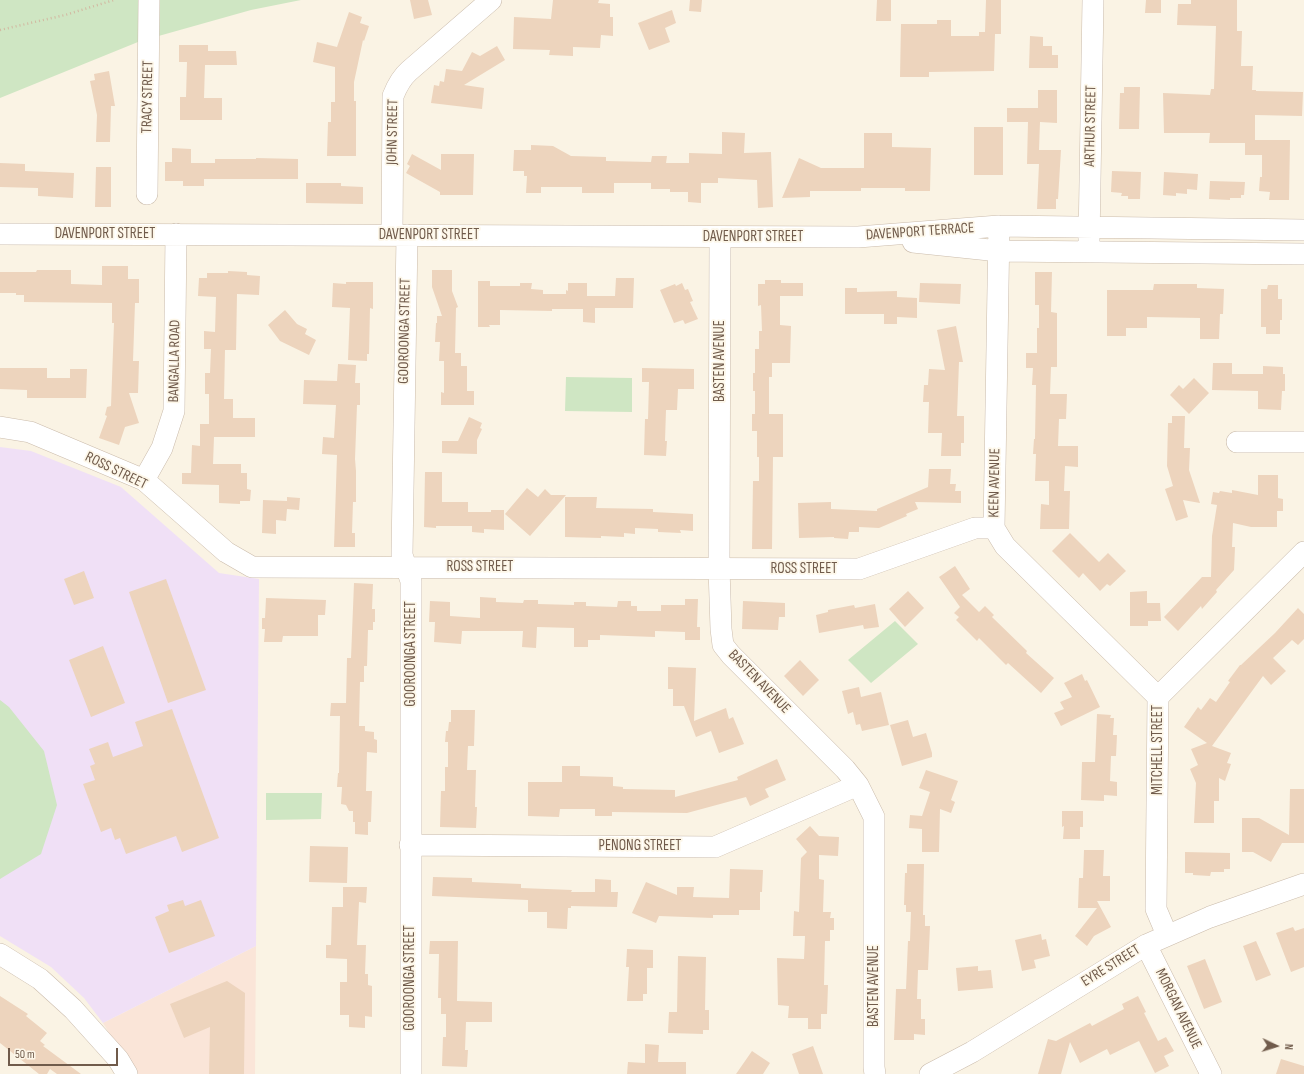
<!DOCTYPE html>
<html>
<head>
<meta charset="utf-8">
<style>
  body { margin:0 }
  #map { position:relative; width:1304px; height:1074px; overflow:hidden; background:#faf3e4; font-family:"Sofia Sans Condensed",sans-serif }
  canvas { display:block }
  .north { position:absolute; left:1256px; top:1026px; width:40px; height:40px; -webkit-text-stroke:3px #fdf7e9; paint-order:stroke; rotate:94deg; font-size:11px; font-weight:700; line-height:16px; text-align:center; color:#705b4b }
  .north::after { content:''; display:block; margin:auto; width:14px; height:18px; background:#705b4b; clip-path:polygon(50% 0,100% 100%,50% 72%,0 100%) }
  .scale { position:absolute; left:8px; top:1048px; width:110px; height:18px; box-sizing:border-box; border:2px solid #705b4b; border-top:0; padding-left:5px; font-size:12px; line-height:14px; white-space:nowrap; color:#705b4b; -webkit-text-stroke:3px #fdf7e9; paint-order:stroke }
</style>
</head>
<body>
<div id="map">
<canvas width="1304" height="1074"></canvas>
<div class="north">N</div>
<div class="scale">50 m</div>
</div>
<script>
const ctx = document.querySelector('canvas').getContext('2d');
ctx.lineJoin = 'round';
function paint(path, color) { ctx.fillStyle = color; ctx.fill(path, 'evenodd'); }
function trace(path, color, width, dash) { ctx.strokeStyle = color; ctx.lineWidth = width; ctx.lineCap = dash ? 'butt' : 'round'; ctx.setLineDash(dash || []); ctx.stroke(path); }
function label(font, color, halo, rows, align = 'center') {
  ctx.font = font + ' "Sofia Sans Condensed",sans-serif'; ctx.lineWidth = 3.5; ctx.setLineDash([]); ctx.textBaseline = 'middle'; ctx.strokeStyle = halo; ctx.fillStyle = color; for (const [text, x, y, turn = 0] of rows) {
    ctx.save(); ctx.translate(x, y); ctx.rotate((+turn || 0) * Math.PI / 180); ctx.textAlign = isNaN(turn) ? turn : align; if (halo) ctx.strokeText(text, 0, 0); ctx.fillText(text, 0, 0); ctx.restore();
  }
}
paint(new Path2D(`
  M256,946L255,1074H134L103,1023Z`), '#fae5d8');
paint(new Path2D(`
  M0,447L31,451L121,487L219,573L259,579L256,946L103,1023L84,998L51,967L0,936Z`), '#f0e0f6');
paint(new Path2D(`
  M0,0H139L138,42L0,98Z
  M156,0H301L251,10L155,37Z
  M566,377L632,378V412L565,411Z
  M895,621L918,644L871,683L848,660Z
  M0,700L9,707L44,751L57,805L41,854L0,879Z
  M266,793H322L321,819L266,820Z`), '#cfe6c3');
paint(new Path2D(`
  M410,0H428L432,15L414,19Z
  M553,0H599L598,3L610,4V17H613V36L601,35L600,48L573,47V56L549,55L550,50L513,49L514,17L551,19Z
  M690,0H702L701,12L689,11Z
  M877,0H891V21H876Z
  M986,0H1001V34H995L994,71L929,72V77H900L901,24H937V20H951V36H979V32H985Z
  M1146,0H1161V13H1145Z
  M1191,0H1237V31H1242L1241,66H1253L1252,90H1256V91L1303,92L1302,116L1255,115V140H1290L1289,200H1269L1270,192L1259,191L1260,177H1262V155H1245V143H1209L1210,133H1164L1163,93L1210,95L1211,89H1214L1216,26L1177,25L1178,4H1191Z
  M672,10L676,23L665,28L670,42L649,50L638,23Z
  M349,12L362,17L360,23L369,26L364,41L363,40L354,82V101H356V156H327L328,122H331V102H335V67L313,62L317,42L337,47Z
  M1030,36L1043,37V46H1052V55H1058V68H1029Z
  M179,45H208V51H236L237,65H205L204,98H222V120H180V97H186L187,62H179Z
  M497,46L505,60L464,85L484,88L482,109L431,103L434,85L439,86L440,81L444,82L446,69L462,71L472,52L480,56Z
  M109,71L115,106H111L110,142H96L97,115L90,81L95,80L94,74Z
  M1124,87H1140L1139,129H1119L1120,93H1124Z
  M1038,90H1057V123L1040,122L1039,150H1061L1058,199H1056V209H1037L1039,164H1027L1028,122H1007V108H1038Z
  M974,127H1003V175H974Z
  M722,132L745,133L744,153L771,152L773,207L758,208L757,180L718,178V183H701V203L688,202V192H670V189H651V183H614V193H582V187H541V193H526L527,176H524V171H513L514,150H531V145L553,146L571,156L606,157V161L651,162L652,156H667L666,163H689V153L722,154Z
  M864,133H892V147L931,148L930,191H905V188H861V191H810V197L782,198L799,158L821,168H864Z
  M172,148L191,149V163H215V159H256V158L298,159V179H204V186H183V181H165V162H172Z
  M412,154L441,170V154H474L473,195H440V192L406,173L410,166L407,164Z
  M0,163L25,164V171L74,173L73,198L38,196V188L0,187Z
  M96,167H111V207H95Z
  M1112,171L1141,172L1140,199H1128V196H1121L1122,193L1111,192Z
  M1164,172L1198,174L1197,190L1187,189V194L1176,193V196L1163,195Z
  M1210,181L1245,182L1244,195H1241V198H1230V200L1209,199Z
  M306,183H341V186L363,187V204L306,203Z
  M102,266H128V279H139V303H135L133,361H139L138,393H129L139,423L125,427L119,445L99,438L107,416L105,415L107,407L111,406L114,323H112V303L24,302V295H16V293H0V272H36L37,270H71V284L102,285Z
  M432,270H452V291L458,307L456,308L455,353H461V366H467V391H474V405H441V392L444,393V361H439L440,342H435L436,323H437V316H442L432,287Z
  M228,271L247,272V275L260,276L259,295L237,294L236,350H225L224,399H233V418H255V437H214L213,464H241V473H247V489L251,490L250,501H240V504L219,503V485L182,484V473H191L192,445L200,446V424H209V394H205V373H210L211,349H204V331L215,332L216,297L198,296L199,278H207V273H228Z
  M1035,272H1052L1051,312L1057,313V367H1051L1050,394H1067L1066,419H1059L1058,446H1078V467L1065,466L1064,491H1070L1069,529H1040L1041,504L1049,505V481H1035L1036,454H1033L1034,439H1035L1036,385H1032L1033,368H1026V353H1037V328H1039V305H1035Z
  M616,278H634L633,308H595V323L583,322V309H552V311L500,310V325H489L490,327H478V281H490V286H520V283H532L531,289L543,290V294H566V290L568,291V283H587V296H615Z
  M765,280H781V283H803V296H780V325L791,326L790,363H772V377H769V414H783V457H773L772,549H752L753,481H759V457H757V431H752V414H755V391H753V373H755V349H759V331H762L761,305L758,306V284H765Z
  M346,282H373V309L370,308L369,354H367V361L348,360L350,308L332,307L333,283L346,284Z
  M682,283L685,290L688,289L693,301L690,302L698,319L685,324L683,320L674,323L660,290L675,284L676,286Z
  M920,283L961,284L960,304L919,302Z
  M1154,284H1197V288L1224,289L1223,314H1220L1219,339H1200V318L1147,317V328H1126V336H1107V290H1153Z
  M1268,285H1278V299H1282V320H1280V334H1266V327H1261V289H1267Z
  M845,288H857V292L897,291V297L917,298V318L897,317V324H884V314H845Z
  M285,310L297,324L307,329L305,334L316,340L309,355L280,341L268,325Z
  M956,326L963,362H959L957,416H964V443H961V456H941L942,433H928L929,402H923L924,385H928L929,369L945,370L937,330Z
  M1213,363H1232V374H1263V366L1283,367V374H1285V391H1282L1281,410L1258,409V391L1212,390Z
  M338,364L356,365L355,383H360V405H357L355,459L356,471V502H353L352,533H355V547H334L337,455L322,454L323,437L334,438L336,405L303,404L304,380L337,381Z
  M0,368H47V378H70V369H87L86,398H27V390L0,389Z
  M642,368L694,369V389H678L677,410H666L665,441H667L666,456L644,455L645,419H648L649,382H642Z
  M1194,378L1209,393L1189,414L1170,395L1179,385L1183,389Z
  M1172,416H1185L1184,448H1190L1189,470L1200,503L1183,500L1188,517L1176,521L1165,489L1173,486L1167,466L1168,423H1172Z
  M469,417L482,423L480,428L482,429L477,440V454L442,453V441H458Z
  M929,469H951L950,484H956L955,491H961V503L915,502L918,509L906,514L907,516L879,528L859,527V532H849L848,539L834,538V537L799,538L798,503L831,502V509L877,511V509L928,487Z
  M425,472H442V502H468V512H491V510H504V530L484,529V533L472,532V526H436V528L424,527Z
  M1258,475H1278V498L1283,499V511H1277V527H1251L1233,523L1232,547H1235L1234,570L1216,590L1217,592L1202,609L1201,606L1178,631L1164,617L1202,577H1211L1212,536L1217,505L1211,504L1213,492L1219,493L1220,491L1232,493V490L1258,495Z
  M527,488L538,497L545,489L551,495H566L530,536L505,514Z
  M287,497L300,498L299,510L287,509L286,521L276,520V534L262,533L263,500L287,501V504Z
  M565,497H597L596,508L653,509V512L693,514V531L680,530L681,533L658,532V529L635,528V534L624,533V537L601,536V538L565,537Z
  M1070,533L1099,562L1108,553L1126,571L1110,586L1107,584L1100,591L1083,573L1079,578L1052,551Z
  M955,566L970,589L962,595L979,612L985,606L994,615L992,617L1027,651L1026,653L1054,678L1041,693L1008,663L1006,665L979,638L977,641L956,620L959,617L954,613L960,607L939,577Z
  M84,571L94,598L74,605L64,579Z
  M166,579L206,690L168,703L129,592Z
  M354,583L373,584L372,609H375V622H373V630H368L367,666H364V682H360L359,726H365V731L374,732V739L377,740V753L367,752L366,791H372L371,822H368V835L355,834V822H353V811H349L346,805L341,804L342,787H337L338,773H339L340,716H330L331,703H346L347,658H351Z
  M908,591L924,608L905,627L889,609Z
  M1147,591V603H1160L1161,621H1148V626H1130V592Z
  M480,597L496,598V602L523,603L524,600H538V604L574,605V602H586V606L617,607L618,601H631V606H637V611H661V605H685V599H698L697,627H700V640H685V632L655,631V637L600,635V640H588V647H574V628L537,627L536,648L522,647L523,631H462L461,644L434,642L435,622H429L430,601L450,602V616L480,618Z
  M266,598L326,600L325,615H318V636H283L282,642H264L265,629H262V618H265Z
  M743,601L785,603V617H779L778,630L742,629Z
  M875,604L879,627L864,629L863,625L819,633L816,615L828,612V610L854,605L855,608Z
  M1298,608L1304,614V639L1298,645L1292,640L1273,658L1286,671L1271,685L1263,676L1212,746L1231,753L1227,763L1231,764L1225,781L1219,778V801H1214V823H1194L1196,783L1190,769L1198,765L1191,749L1207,743L1184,727L1198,707L1201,710L1210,698L1216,702L1230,682L1228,681L1240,665H1241L1275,633Z
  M103,646L125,703L91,717L69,660Z
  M800,660L819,680L803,696L784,676Z
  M668,667L696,668L694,721L726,708L729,719L733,717L744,744L719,753L711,731L696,737L684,706H673V689H668Z
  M1082,674L1085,681L1087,680L1100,707L1061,726L1054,713L1064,709L1060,702L1072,697L1064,683Z
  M859,687L861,697L881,692L889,725L862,731L860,724L856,725L853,712L848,714L842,691Z
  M172,709L219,838L182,852L176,836L126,854L120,838L115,840L111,828L101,832L83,784L95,780L90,766L95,764L89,749L108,742L113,757L143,746L135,722Z
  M451,710H475L474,746H468L467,770H476L475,807H477L476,828L440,827L441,791H445V767H448V742H445L446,731H448L449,722H451Z
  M1097,714L1111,715L1110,718H1114L1113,735H1117L1116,756H1111L1110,781L1117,782V796L1104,795V801L1081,800L1082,762H1095Z
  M908,720L913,737L926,733L932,753V757L902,766L890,725Z
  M777,759L786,780L765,789L769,797L750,806L746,797L687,813L612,812V816H595V809H560L559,817L528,816V782H562V766H580V776L613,777V786L623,787V789L675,790V797L738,780L737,777Z
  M926,770L958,781L951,800L955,802L951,813L940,809L939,852H922V829L909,828L910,815L922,816L930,792L919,788Z
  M1290,789H1304V843H1282L1271,862L1253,852H1242V818H1259L1289,835Z
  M1062,811H1083V827H1080V839H1063L1064,826L1062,827Z
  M810,826L819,836L839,837L838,856L819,855V879L824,880L823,912H831L830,918H834V930H830V941H825L824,985H828L827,1014H821V1029H808V1018H788L789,1006L778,1005L777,958L804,959L805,936H793L794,911L799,912L801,858L807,852L796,839Z
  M310,846L348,847L347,883L309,882Z
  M1084,850H1104L1103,876H1110V901H1097L1111,927L1094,936L1087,946L1075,936L1097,908H1078L1079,878H1083Z
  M1185,852L1230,853V869H1224V872H1211L1210,876L1193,875V873H1185Z
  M907,864H924L923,915H925V926H930L928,970H918L917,999H921V1019H925V1035L914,1034V1040H894L896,989H906L908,941H910L911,912H906V905H904L905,873H907Z
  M730,869L763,870L762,892H760V910H739V915H713V918L659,916L656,923L632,913L646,882L677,895V887H694L693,897L729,898Z
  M433,877L472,878V882L521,884V888L572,890L571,892H595V879L611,880V892H618L617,907L571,906V908H568L567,929L547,928V912H528V900L432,896Z
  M343,887H367L366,903L359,902L357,945H366L365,974H368V985L372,986V1017L365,1016V1028L349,1027V1015H340V982H347V959L326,958V945H331L332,907H343Z
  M183,900L185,906L201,900L215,936L169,953L155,917L169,911L167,905Z
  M1293,927L1295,931L1304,928V967L1291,972L1276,933Z
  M1041,934L1042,940L1046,939L1050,956L1034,960L1036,968L1022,971L1015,940Z
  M430,941H458L457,1001L492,1002V1022H466L465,1050H468L467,1067L442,1066L443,1037H446V1014H441V998H438L439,954H429Z
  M1256,941L1271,975L1256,981L1243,946Z
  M627,949L653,950V968H647V994H643V1001H627L629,967H626Z
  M678,956L706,957L705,1010H709V1030H703V1034L668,1033L669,1012H677Z
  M1205,959L1222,1002L1204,1009L1187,966Z
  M978,966V971L991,970L993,988L958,991L956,968Z
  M227,981L245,993L244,1074H209L210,1027L184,1038L170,1004Z
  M0,996L28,1014L26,1016L47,1033L40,1041L45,1045L43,1046L81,1074H57L50,1069L47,1074H39L0,1043Z
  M1138,996L1146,1012L1144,1013L1158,1041L1166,1037L1174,1051L1164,1056L1169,1066L1155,1073L1139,1041L1110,1055L1107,1049L1080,1063L1070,1042L1061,1074H1038L1048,1039L1056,1041L1090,1023L1092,1026L1124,1009L1122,1004Z
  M645,1044L659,1045L658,1062H686V1074H627L628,1062L645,1063Z
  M813,1046L823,1074H799L792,1054Z
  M752,1051L770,1063L763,1074H736Z
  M1281,1059L1304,1066V1074H1276Z`), '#edd4bd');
const minor = new Path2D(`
  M147,194L149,0
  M999,226L994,528L1005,546L1158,697
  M0,234L858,237L999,226L1304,230
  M392,235L393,96C397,86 401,78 409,71L491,0
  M407,235L402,555L411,581V1074
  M720,237L719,568L721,629L723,645L731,655L845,769L858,785L874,817V1067L875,1074
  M913,242L999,251L1304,254
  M1089,242L1093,0
  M0,427L30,432L144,480L226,552L252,567L859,569L975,528H994
  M1237,442H1304
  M144,480L162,448L174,411L176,234
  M410,845L715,847L858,785
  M1167,935L1156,909L1158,697L1304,552
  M1146,945L1211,1074
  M0,954L40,979L73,1009L118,1059L127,1074
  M930,1074L972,1052L1146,945L1210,917L1304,884`);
trace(minor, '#cabbab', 22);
trace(new Path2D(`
  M0,30L65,15L114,0`), '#d2b8a1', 2.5, [1, 3]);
trace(minor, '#fff', 21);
label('15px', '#705b4b', '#fdf7e9', [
  ["TRACY STREET",148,97,-89],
  ["ARTHUR STREET",1091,126,-89],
  ["JOHN STREET",393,132,-89],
  ["DAVENPORT TERRACE",920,232,-4],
  ["DAVENPORT STREET",105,234],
  ["DAVENPORT STREET",429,235],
  ["DAVENPORT STREET",753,237],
  ["GOOROONGA STREET",405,331,-89],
  ["BANGALLA ROAD",175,361,-89],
  ["BASTEN AVENUE",720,361,-90],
  ["ROSS STREET",116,471,26],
  ["KEEN AVENUE",995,483,-89],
  ["ROSS STREET",480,567],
  ["ROSS STREET",804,569],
  ["GOOROONGA STREET",411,654,-90],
  ["BASTEN AVENUE",759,682,46],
  ["MITCHELL STREET",1158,750,-90],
  ["PENONG STREET",640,846],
  ["EYRE STREET",1111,966,-32],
  ["GOOROONGA STREET",410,978,-90],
  ["BASTEN AVENUE",874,986,-90],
  ["MORGAN AVENUE",1178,1009,64]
]);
</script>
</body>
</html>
